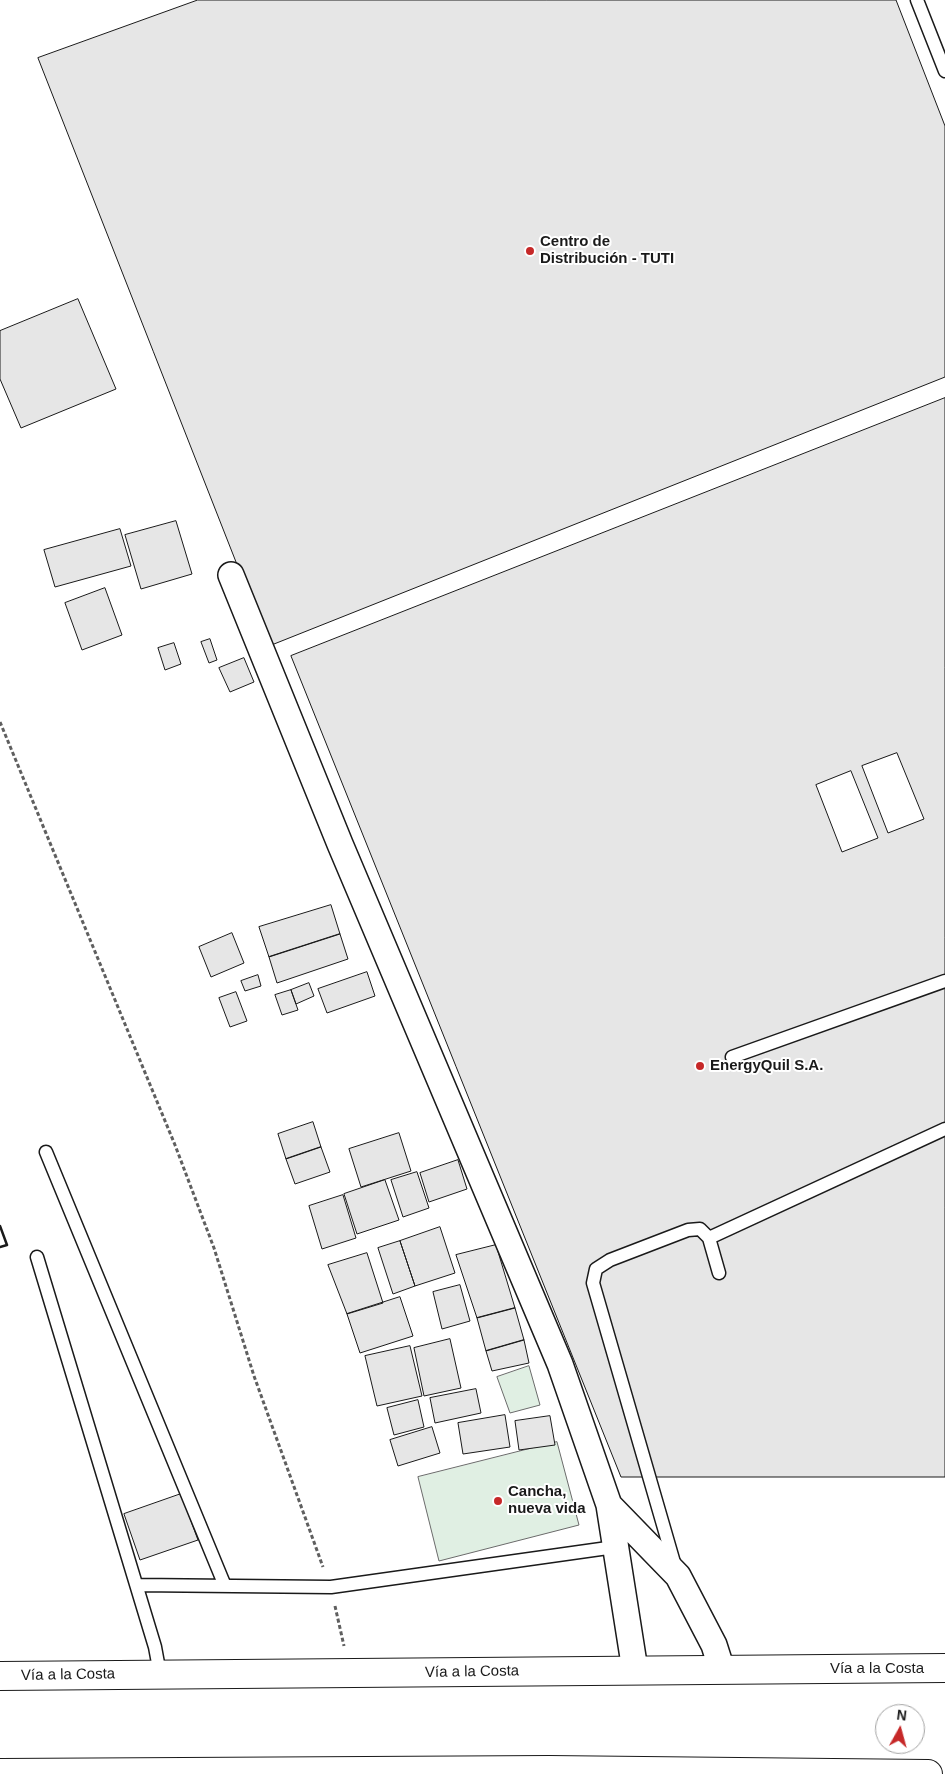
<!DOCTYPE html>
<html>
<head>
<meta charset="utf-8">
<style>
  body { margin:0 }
  #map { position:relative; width:945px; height:1774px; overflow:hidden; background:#fff; font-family:Helvetica,sans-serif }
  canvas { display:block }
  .north { position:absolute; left:875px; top:1704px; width:50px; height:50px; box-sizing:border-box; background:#fff; border:1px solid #a3a3a3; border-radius:50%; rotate:7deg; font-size:14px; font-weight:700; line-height:20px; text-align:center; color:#1a1a1a }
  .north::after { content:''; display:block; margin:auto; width:18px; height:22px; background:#c62828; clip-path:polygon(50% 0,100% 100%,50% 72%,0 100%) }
</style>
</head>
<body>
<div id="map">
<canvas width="945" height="1774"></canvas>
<div class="north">N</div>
</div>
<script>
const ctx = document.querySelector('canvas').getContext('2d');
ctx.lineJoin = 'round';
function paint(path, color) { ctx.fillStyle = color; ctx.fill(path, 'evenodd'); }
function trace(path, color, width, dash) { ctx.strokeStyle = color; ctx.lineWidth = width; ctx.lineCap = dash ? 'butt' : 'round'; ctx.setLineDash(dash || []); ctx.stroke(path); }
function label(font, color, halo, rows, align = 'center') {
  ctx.font = font + ' Helvetica,sans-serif'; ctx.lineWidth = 4; ctx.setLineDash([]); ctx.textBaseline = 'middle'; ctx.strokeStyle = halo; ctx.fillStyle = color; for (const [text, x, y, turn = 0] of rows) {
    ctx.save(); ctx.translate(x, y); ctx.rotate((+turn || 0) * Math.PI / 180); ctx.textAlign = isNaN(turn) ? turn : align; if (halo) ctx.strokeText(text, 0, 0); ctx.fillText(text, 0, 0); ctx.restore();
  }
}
const green = new Path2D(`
  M529,1366L540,1405L510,1413L497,1377Z
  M557,1442L579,1525L439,1561L418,1477Z`);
paint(green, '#e0efe3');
trace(green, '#6a6a6a', 1);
const building = new Path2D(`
  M198,0H896L945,126V377L269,646L38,58Z
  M78,299L116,389L21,428L0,379V331Z
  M945,398V1477H621L291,656Z
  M176,521L192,574L141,589L125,535Z
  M120,529L131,566L55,587L44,550Z
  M105,588L122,635L82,650L65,603Z
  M210,639L217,660L209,663L201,642Z
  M174,643L181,664L165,670L158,648Z
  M244,658L254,682L230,692L219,668Z
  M897,753L924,819L888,833L862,766Z
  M851,771L878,838L842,852L816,785Z
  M331,905L340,934L269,957L259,927Z
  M232,933L244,963L211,977L199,947Z
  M340,934L348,959L277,983L269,957Z
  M367,972L375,996L327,1013L318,989Z
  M258,975L261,986L245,991L241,981Z
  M309,983L314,996L296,1004L291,990Z
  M291,990L298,1010L282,1015L275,995Z
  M236,992L247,1021L230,1027L219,998Z
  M313,1122L321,1147L286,1159L278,1134Z
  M399,1133L411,1171L361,1187L349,1149Z
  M321,1147L330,1172L295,1184L286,1159Z
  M458,1160L467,1189L429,1202L420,1173Z
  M417,1172L429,1208L403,1217L391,1180Z
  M385,1180L399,1220L357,1234L344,1194Z
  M343,1195L356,1238L322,1249L309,1206Z
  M440,1227L455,1273L415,1286L400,1241Z
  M400,1241L415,1286L393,1294L378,1248Z
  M496,1245L515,1308L477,1318L456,1255Z
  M367,1253L383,1303L347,1314L328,1265Z
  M460,1285L470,1321L442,1329L433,1292Z
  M400,1297L413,1336L360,1353L347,1314Z
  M515,1308L524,1340L486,1351L477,1318Z
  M450,1339L461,1388L424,1396L414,1348Z
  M524,1340L529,1363L492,1371L486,1351Z
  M410,1346L422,1396L377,1406L365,1356Z
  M476,1389L481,1413L435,1423L430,1398Z
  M418,1400L424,1427L394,1435L387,1408Z
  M505,1415L510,1447L463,1454L458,1423Z
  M550,1416L555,1445L519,1450L515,1421Z
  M432,1427L440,1453L398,1466L390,1440Z
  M181,1494L198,1540L140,1560L124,1514Z`);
paint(building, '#e6e6e6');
trace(building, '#1a1a1a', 1);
const lane = new Path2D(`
  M917,0L945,71
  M732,1057L945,981
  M46,1152L225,1586
  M709,1238L945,1129
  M37,1257L155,1647L160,1674
  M675,1566L593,1283L596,1269L610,1260L688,1230L700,1229L709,1238L719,1273
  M137,1585L331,1587L615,1547`);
const street = new Path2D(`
  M231,575L340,844L560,1364L609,1505L635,1670
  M609,1505L678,1576L714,1645L722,1670`);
const highway = new Path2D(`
  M0,1676L945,1668
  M0,1773L549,1770L928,1774`);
trace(lane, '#1a1a1a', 15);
trace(street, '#1a1a1a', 28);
trace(highway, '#1a1a1a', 30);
trace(new Path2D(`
  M0,722L175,1145L214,1248L254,1376L323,1567
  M335,1606L344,1646`), '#5f5f5f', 3, [4, 2.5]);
trace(lane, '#fff', 12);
trace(street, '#fff', 25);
trace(highway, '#fff', 28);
trace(new Path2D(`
  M0,1226L7,1245L0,1247`), '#1a1a1a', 2.5);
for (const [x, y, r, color] of [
  [530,251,5,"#c62828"],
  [700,1066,5,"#c62828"],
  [498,1501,5,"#c62828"]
]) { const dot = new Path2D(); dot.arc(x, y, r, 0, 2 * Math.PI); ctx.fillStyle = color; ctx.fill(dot); trace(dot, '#fff', 2); }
label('bold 15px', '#1a1a1a', '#fff', [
  ["Centro de",540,242],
  ["Distribución - TUTI",540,259],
  ["EnergyQuil S.A.",710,1066],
  ["Cancha,",508,1492],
  ["nueva vida",508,1509]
], 'left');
label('15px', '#1a1a1a', '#fff', [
  ["Vía a la Costa",877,1669],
  ["Vía a la Costa",472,1672,-1],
  ["Vía a la Costa",68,1675,-1]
]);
</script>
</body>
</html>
